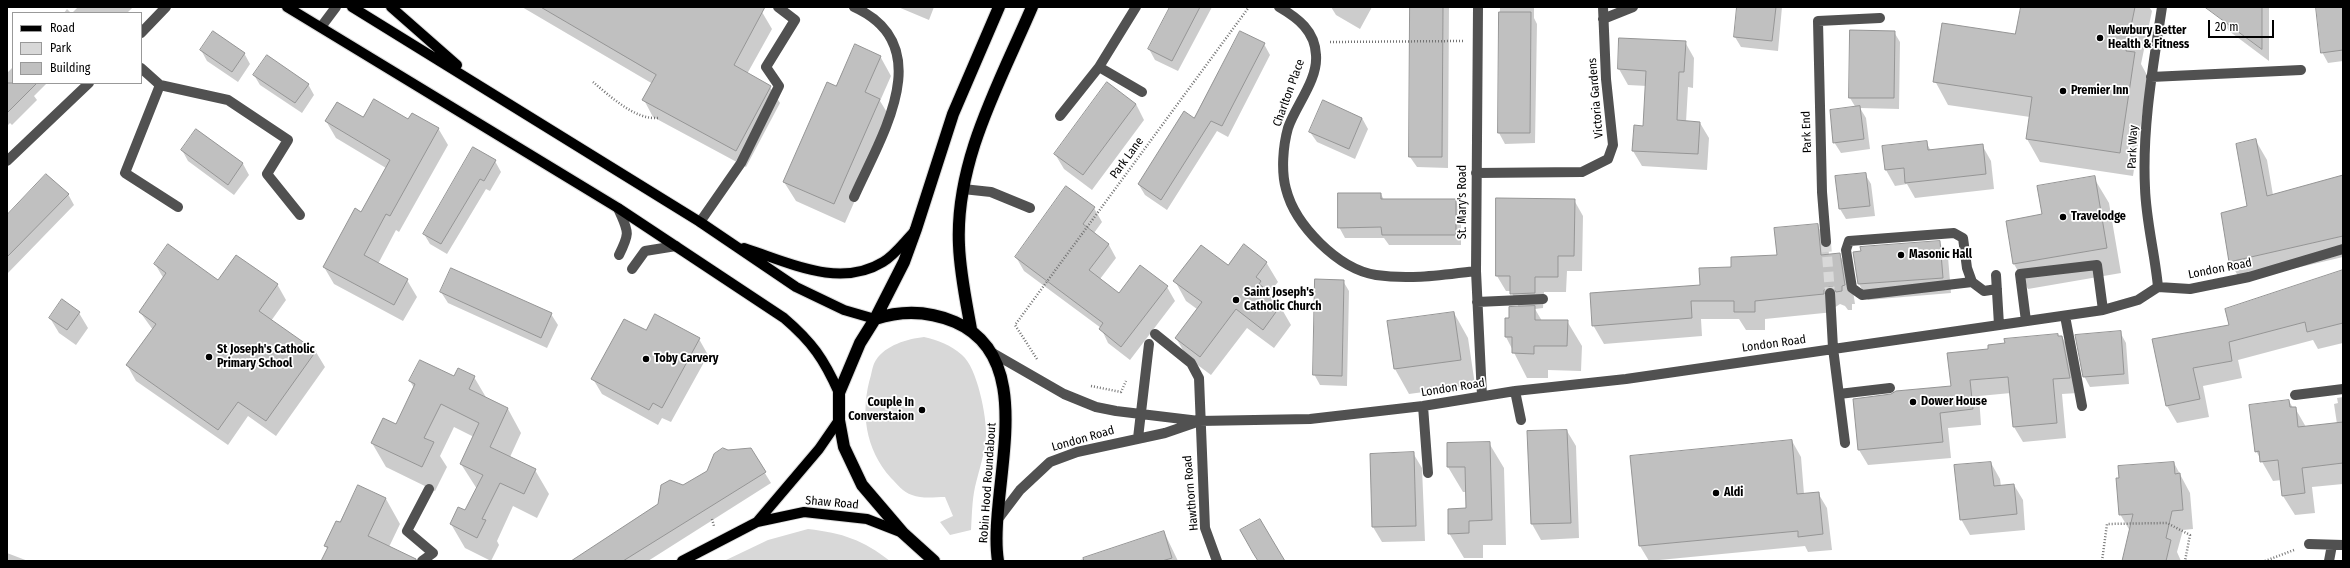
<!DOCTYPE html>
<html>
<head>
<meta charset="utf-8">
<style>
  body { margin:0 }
  #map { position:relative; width:2350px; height:568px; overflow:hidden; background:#fff; font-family:"Fira Sans Condensed",sans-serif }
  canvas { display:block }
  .frame { position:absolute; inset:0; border:8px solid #000; pointer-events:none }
  .legend { position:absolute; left:12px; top:12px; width:130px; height:72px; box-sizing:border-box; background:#fff; border:1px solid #999; margin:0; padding:5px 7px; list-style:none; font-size:12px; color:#000 }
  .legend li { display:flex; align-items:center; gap:8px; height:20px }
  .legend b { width:20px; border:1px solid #999 }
  .scale { position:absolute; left:2208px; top:20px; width:66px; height:18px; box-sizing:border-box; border:2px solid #000; border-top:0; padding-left:5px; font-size:12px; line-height:14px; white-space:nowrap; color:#000; -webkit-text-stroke:3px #fff; paint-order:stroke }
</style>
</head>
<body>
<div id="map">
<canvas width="2350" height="568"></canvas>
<div class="frame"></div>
<ul class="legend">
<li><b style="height:5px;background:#000"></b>Road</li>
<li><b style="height:11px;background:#d8d8d8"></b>Park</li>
<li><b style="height:11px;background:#c0c0c0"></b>Building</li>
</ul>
<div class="scale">20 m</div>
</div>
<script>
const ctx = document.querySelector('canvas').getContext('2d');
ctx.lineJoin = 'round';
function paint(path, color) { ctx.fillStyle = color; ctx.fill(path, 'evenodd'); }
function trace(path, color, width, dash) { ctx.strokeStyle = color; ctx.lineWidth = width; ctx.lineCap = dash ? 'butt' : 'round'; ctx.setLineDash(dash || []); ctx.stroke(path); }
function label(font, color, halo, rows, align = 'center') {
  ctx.font = font + ' "Fira Sans Condensed",sans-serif'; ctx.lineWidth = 3.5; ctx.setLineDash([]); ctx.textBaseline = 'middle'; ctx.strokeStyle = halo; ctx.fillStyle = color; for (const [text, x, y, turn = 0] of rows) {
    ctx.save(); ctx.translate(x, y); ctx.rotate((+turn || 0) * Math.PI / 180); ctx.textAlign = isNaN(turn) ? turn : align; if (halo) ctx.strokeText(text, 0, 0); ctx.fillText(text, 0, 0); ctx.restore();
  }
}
paint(new Path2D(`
  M924,337C938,340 951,345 962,355C977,367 987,417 986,436C985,453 979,470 975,487C972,501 972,515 971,530L950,535L940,522L953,516L945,497C935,497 922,499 912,495C903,492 897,484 891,478C865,449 860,411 871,375C872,371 873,364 876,360C886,345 907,339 924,337Z
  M808,529C843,533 863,540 890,561H724L768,540Z`), '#d8d8d8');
paint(new Path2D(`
  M78,7H133L127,13H72Z
  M522,7H752L762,12L772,29L747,74L770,87L780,103L746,167L653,117L644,100L653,84Z
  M898,7H934L929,20Z
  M1171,7H1212L1178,71L1155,60L1149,49Z
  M1331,7H1372L1360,29L1336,15Z
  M1412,7H1449L1448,168L1417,167L1410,157Z
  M1500,7H1534V18L1537,24L1535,143L1505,144L1499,133Z
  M1738,7H1782L1778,51L1741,47L1735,37Z
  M2022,7H2149L2152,11L2141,64L2148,77L2133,176L2040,162L2027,139L2030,117L1948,105L1935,81L2016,35Z
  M2221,7H2269V61L2229,31L2221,18Z
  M2317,7H2343V61L2328,63L2322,52Z
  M67,9L71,13H64Z
  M1894,32L1900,42L1899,109L1860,108L1866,118L1870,149L1841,153L1834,142L1856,108L1850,98Z
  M1620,39L1685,42L1694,58L1693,88L1688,87L1686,122L1700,123L1709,138L1707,170L1642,166L1633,151L1644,127L1647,86L1628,85L1619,69Z
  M1264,44L1270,55L1228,137L1217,131L1167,210L1145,195L1139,185L1185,113L1195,119Z
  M201,50L244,53L250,64L238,82L207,61Z
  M880,56L891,76L880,101L891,119L845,223L796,201L784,182Z
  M13,67V83H47L34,96L37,100L12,125L10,123L7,126V73Z
  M254,75L308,84L314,95L302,113L260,85Z
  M1136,104L1144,120L1092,190L1064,169L1055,154Z
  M1362,118L1368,129L1355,159L1317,142L1310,132Z
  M363,119L409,120L438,128L448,145L399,232L396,230L378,264L407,280L417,297L403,321L334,284L324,267L362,213L386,168L336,138L326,121Z
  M197,130L243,164L249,175L234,195L188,161L182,150Z
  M2256,141L2267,160L2273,195L2343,176V257L2241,281L2230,262L2222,213L2248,207Z
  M1926,142L1931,151L1982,145L1991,161L1994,189L1915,198L1907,184L1895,186L1886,170L1883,147Z
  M495,161L501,172L490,191L486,189L447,254L430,244L424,234Z
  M1865,174L1871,184L1875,216L1846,219L1840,209Z
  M2094,178L2109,203L2121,273L2028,289L2014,264L2043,215Z
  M1066,187L1094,208L1102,222L1094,233L1109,245L1116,258L1100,279L1119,294L1167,287L1175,301L1130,360L1108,343L1101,328L1024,271L1016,257Z
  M68,194L74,205L7,274V217Z
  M1381,194L1384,200H1455L1461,211V245H1389L1384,238H1345L1339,227Z
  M1574,200L1583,216L1582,271H1567L1566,292H1544L1543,308L1535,309L1542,321H1567L1582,346L1581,371L1548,370V378H1527L1506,337V319H1510L1519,308L1511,291H1506L1497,276Z
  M1817,225L1828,243L1829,255L1839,254L1850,272L1855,304H1852V310H1848L1845,306L1840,304L1834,308V312L1765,319V330H1746L1739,319H1701L1702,336L1604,344L1593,325L1701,286L1732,268L1778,256Z
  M1939,242L1948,257L1951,293L1868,300L1859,284L1854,253Z
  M1266,262L1278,282L1268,294L1280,306L1291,325L1274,348L1247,328L1211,375L1187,357L1176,338L1197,309L1186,301L1175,281Z
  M155,264L218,281L277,284L286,300L271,321L316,352L325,367L276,436L248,416L228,445L136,381L127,365L153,330L140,312L164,279Z
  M2343,272V343L2318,349L2313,340L2238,360L2242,378L2203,386L2209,417L2177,423L2167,406L2153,340L2230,326Z
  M1343,281L1349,291L1347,386L1320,385L1314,374Z
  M441,292L551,314L558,325L547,348L448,303Z
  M79,313L88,328L76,345L59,333L50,318Z
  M1454,313L1468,338L1475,385L1409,394L1395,369L1388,322Z
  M646,332L699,339L708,355L671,422L662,418L658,425L602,394L593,379Z
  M2120,332L2126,343L2129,384L2090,387L2084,376Z
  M2062,337L2071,352L2078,393L2062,394L2066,438L2023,442L2014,427L2011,393L1979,396L1981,425L1948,428L1951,458L1868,465L1859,450L1952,387L1989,350Z
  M474,377L487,399L508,409L521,433L510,457L535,470L549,494L537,518L513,506L497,541L499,545L491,561L465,548L451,524L466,512L477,489L461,464L474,437L454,427L440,456L447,467L435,491L386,467L372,443L396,425L414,388L410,381Z
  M2343,397V484L2312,487L2315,513L2295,515L2283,496L2282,480L2273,481L2256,451L2289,401L2293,408H2295L2306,427L2337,424L2334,404L2338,403L2337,398Z
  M1567,431L1576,446L1579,538L1541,540L1532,524L1528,432Z
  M1792,441L1801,457L1804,494L1818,493L1827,508L1832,550L1808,552L1805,546L1649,561L1640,546L1631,457Z
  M1489,443L1504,468L1506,545H1483V558H1464L1449,533L1467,509V492H1463L1448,467Z
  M750,449L771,483L648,561H573L707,471L728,451Z
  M1413,453L1422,468L1425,541L1382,542L1373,527Z
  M1991,463L2000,479L2001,486L2014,485L2023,500L2025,530L1970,535L1961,519Z
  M2174,463L2190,493L2193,529L2183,530L2177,552L2181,561H2123L2130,531L2120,514Z
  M358,486L386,499L400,524L389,547L403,561H322L328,550L325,546L340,524Z
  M1164,532L1178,561H1077Z
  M7,553L28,561H7Z`), '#0003');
const building = new Path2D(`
  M541,7H765L734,65L771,86L736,151L642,100L656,75Z
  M1170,7H1200L1172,61L1148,49Z
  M1410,7H1443L1442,157H1409Z
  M1737,7H1776L1772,41L1734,37Z
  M2021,7H2135L2126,51L2135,52L2120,153L2026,139L2032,97L1933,82L1942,23L2015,34Z
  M2205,7H2262V49Z
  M2316,7H2343V50L2321,53Z
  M1499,12H1531L1530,133H1498Z
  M1850,30L1895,31L1894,98H1849Z
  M213,31L245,53L232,72L200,50Z
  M1240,31L1265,43L1222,126L1211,121L1161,200L1138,184L1184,111L1194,118Z
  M1619,38L1686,41L1684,72H1679L1677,120L1700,122L1698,154L1632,151L1634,125L1643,126L1646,71L1618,69Z
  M855,44L881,56L865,92L880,99L834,204L783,182L827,82L836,86Z
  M267,55L309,84L295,103L253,75Z
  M1107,82L1136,104L1083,175L1054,154Z
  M7,83H37L7,113Z
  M374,99L408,119L412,113L439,128L390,216L386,214L364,255L408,279L394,305L323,267L355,208L361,212L390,160L325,121L337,102L363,117Z
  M1323,100L1362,118L1349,149L1309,132Z
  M1860,106L1864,139L1833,143L1830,110Z
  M196,129L243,163L228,185L181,150Z
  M2256,139L2267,196L2343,175V236L2229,262L2221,213L2247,206L2236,144Z
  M1927,141L1928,150L1983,144L1986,174L1905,183L1904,168L1885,170L1882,146Z
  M473,147L496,160L484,181L480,179L441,244L423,234Z
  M1866,173L1870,206L1839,209L1835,176Z
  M46,174L69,194L7,257V215Z
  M2095,176L2107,248L2013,264L2006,221L2042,214L2037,186Z
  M1066,186L1095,207L1083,224L1109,244L1089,270L1119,293L1140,265L1168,286L1121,347L1099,329L1103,323L1015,257Z
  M1338,193H1381V199H1456V235H1382L1381,227L1338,228Z
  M1496,198L1575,199L1574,256H1558V277H1535V293L1510,294V276H1496Z
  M1818,224L1821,255L1840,253L1845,285L1842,286V291L1836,292L1833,287H1829L1824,290V294L1755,301V312H1734V301H1691L1692,318L1592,326L1590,293L1700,285L1699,268L1731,267V257L1777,255L1774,228Z
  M1940,241L1943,278L1858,284L1853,252L1861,251L1860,247Z
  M168,244L218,280L236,255L278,284L259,311L316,351L266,421L238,402L218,430L126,365L156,324L139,312L166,273L154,264Z
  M1244,244L1267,262L1256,277L1261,281L1259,284L1263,287L1260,290L1281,305L1263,330L1236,309L1200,357L1175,338L1202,302L1173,281L1201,245L1228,265Z
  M451,268L552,313L541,338L440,292Z
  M2343,270V323L2307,332L2305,322L2229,342L2232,361L2193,368L2200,399L2166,406L2152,339L2229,325L2225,309Z
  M1315,279L1344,280L1342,376L1313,375Z
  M62,299L80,312L67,330L49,318Z
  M1535,306V320H1568L1567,346H1534V354L1512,353V337H1505V318H1509V307Z
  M1454,312L1461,360L1394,369L1387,321Z
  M655,314L700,338L662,408L653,403L649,410L591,379L624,319L646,330Z
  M2121,331L2124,374L2083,377L2075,335Z
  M2058,334V336H2062L2070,378L2053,379L2057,423L2013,427L2008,377L1970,380L1973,409L1940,413L1943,442L1858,450L1853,399L1891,394L1896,391L1951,386L1947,353L1988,349V345L2005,343L2004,339Z
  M420,360L454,376L458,368L475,376L469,389L508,408L490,447L536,469L524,494L500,483L482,519L486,520L477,538L450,524L458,507L465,510L483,475L460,464L479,423L441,404L424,438L434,442L422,467L371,443L383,418L396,424L415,384L409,381Z
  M2289,400L2290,407H2296L2298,427L2343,422V463L2302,468L2305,493L2282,496L2278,460L2260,462L2259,451L2255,452L2249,405Z
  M1567,430L1571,523L1531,524L1527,431Z
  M1792,440L1797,494L1819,492L1823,534L1798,537V531L1639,546L1630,456Z
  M1490,442L1492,520L1469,521V533L1448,534V509L1466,508L1465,467H1447V443Z
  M723,448L728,450L751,448L766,472L623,561H571L658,504L661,485L670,480L683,485L707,471L714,454Z
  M1414,452L1416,526L1372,527L1370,454Z
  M1991,462L1994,486L2014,484L2017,514L1960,520L1954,465Z
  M2174,462L2175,474L2180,473L2183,510L2172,511L2166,538L2171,540L2166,561H2122L2133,514L2119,515L2116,478H2119L2118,466Z
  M358,485L386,498L368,536L416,559V561H321L328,547L324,546L336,521L340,522Z
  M1260,519L1273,541L1285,561H1258L1253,553L1240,530Z
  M1164,531L1172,558L1162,561H1084L1083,558Z`);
paint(building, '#c0c0c0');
trace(building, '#959595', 1);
trace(new Path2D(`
  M1826,242L1830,293`), '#d9d9d9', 10, [10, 5]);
const major = new Path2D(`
  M287,7L618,208L784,318C812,342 824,359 839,393
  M352,7L700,222L796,287L844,310L875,319
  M391,7L457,65
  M744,248C788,262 839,289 883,262C895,255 904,242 914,232
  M757,522L819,449L839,420
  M682,561L757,522L804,512L867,519L903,533`);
const highway = new Path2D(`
  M875,319C902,310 929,311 955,322C1043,360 987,491 998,561
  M971,329C966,301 960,273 959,245C955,161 1000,82 1032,7
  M934,561L903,533L862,485L844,447L839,420V393L860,343L875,319L904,262L916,229L953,114L999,7`);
trace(major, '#dbdbdb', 12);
trace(highway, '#dbdbdb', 14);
trace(new Path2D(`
  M1330,42L1463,41
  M593,82C610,96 635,120 658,118
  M1037,359L1015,325L1249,7
  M1091,386L1121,392L1126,381
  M712,519L714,526
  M2102,561L2107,524L2167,523L2190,535L2185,561
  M2265,561L2294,550`), '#737373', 2.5, [1, 2]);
trace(new Path2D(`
  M1279,7C1298,18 1315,31 1316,55C1318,80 1296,105 1288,128C1283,146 1281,171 1286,189C1295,225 1338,269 1376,275C1409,280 1442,275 1476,271
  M1478,7L1476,271L1482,396
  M1603,19L1633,7
  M321,27L336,7
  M141,33L166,7
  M1099,67L1136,7
  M141,68L160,85L228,100L288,140L267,174L300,215
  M2151,77L2301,70
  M160,85L125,173L178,207
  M1060,116L1099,67L1142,92
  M7,161L89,83
  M1476,173L1582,172L1608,159L1613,145L1606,79L1603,7
  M963,189L991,192L1030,208
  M854,197C880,138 940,46 854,7
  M618,208C628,232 631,231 619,255
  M700,222L741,163L779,86L766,67L795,20L778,7
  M1826,242L1822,192L1818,21L1880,18
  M632,269L645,251L676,246
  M1996,275L1999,325
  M1972,282L1862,295L1852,288L1846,250L1849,241L1954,233L1963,238L1967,268L1972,282L1984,291L1997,289
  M2158,287C2155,254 2146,221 2145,188C2142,127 2153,67 2162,7
  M1830,293L1833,348L1845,443
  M1477,302L1543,299
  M2065,316L2082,406
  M2026,321L2020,274L2097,265L2103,310
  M1155,334L1191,363L1199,378L1205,528L1217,561
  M991,352L1064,394L1096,407L1116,411L1199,421L1310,419L1423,406L1515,391L1626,379L2103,310L2138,300L2158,287L2190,289L2249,277L2343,249
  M1515,391L1521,420
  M1839,394L1890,388
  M2295,395L2343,389
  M1423,406L1428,473
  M1138,438L1149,344
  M998,519L1020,490L1050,462L1077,452L1165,433L1197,422
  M2309,544L2343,545
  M422,561L433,553L407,531L429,489
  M2329,561L2332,545`), '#515151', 10);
trace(major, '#000', 10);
trace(highway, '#000', 12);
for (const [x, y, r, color] of [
  [2100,38,4,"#000"],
  [2063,91,4,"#000"],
  [2063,217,4,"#000"],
  [1901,255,4,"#000"],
  [1236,300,4,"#000"],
  [209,357,4,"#000"],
  [646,359,4,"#000"],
  [1913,402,4,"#000"],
  [922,410,4,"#000"],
  [1716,493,4,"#000"]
]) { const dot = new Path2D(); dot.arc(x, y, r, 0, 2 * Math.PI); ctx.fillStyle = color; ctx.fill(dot); trace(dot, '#fff', 1.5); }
label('bold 12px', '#000', '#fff', [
  ["Newbury Better",2108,31],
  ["Health & Fitness",2108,45],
  ["Premier Inn",2071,91],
  ["Travelodge",2071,217],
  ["Masonic Hall",1909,255],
  ["Saint Joseph's",1244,293],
  ["Catholic Church",1244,307],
  ["St Joseph's Catholic",217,350],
  ["Primary School",217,364],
  ["Toby Carvery",654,359],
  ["Dower House",1921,402],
  ["Couple In",914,403,"right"],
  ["Converstaion",914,417,"right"],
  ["Aldi",1724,493]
], 'left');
label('12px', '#000', '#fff', [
  ["Charlton Place",1289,93,-70],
  ["Victoria Gardens",1596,98,-95],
  ["Park End",1807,132,-92],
  ["Park Way",2133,147,-88],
  ["Park Lane",1127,158,-54],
  ["St. Mary's Road",1463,202,-90],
  ["London Road",2220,269,-11],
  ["London Road",1774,344,-8],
  ["London Road",1453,388,-9],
  ["London Road",1083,439,-16],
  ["Robin Hood Roundabout",988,483,-86],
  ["Hawthorn Road",1191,493,-95],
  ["Shaw Road",832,503,5]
]);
</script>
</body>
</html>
